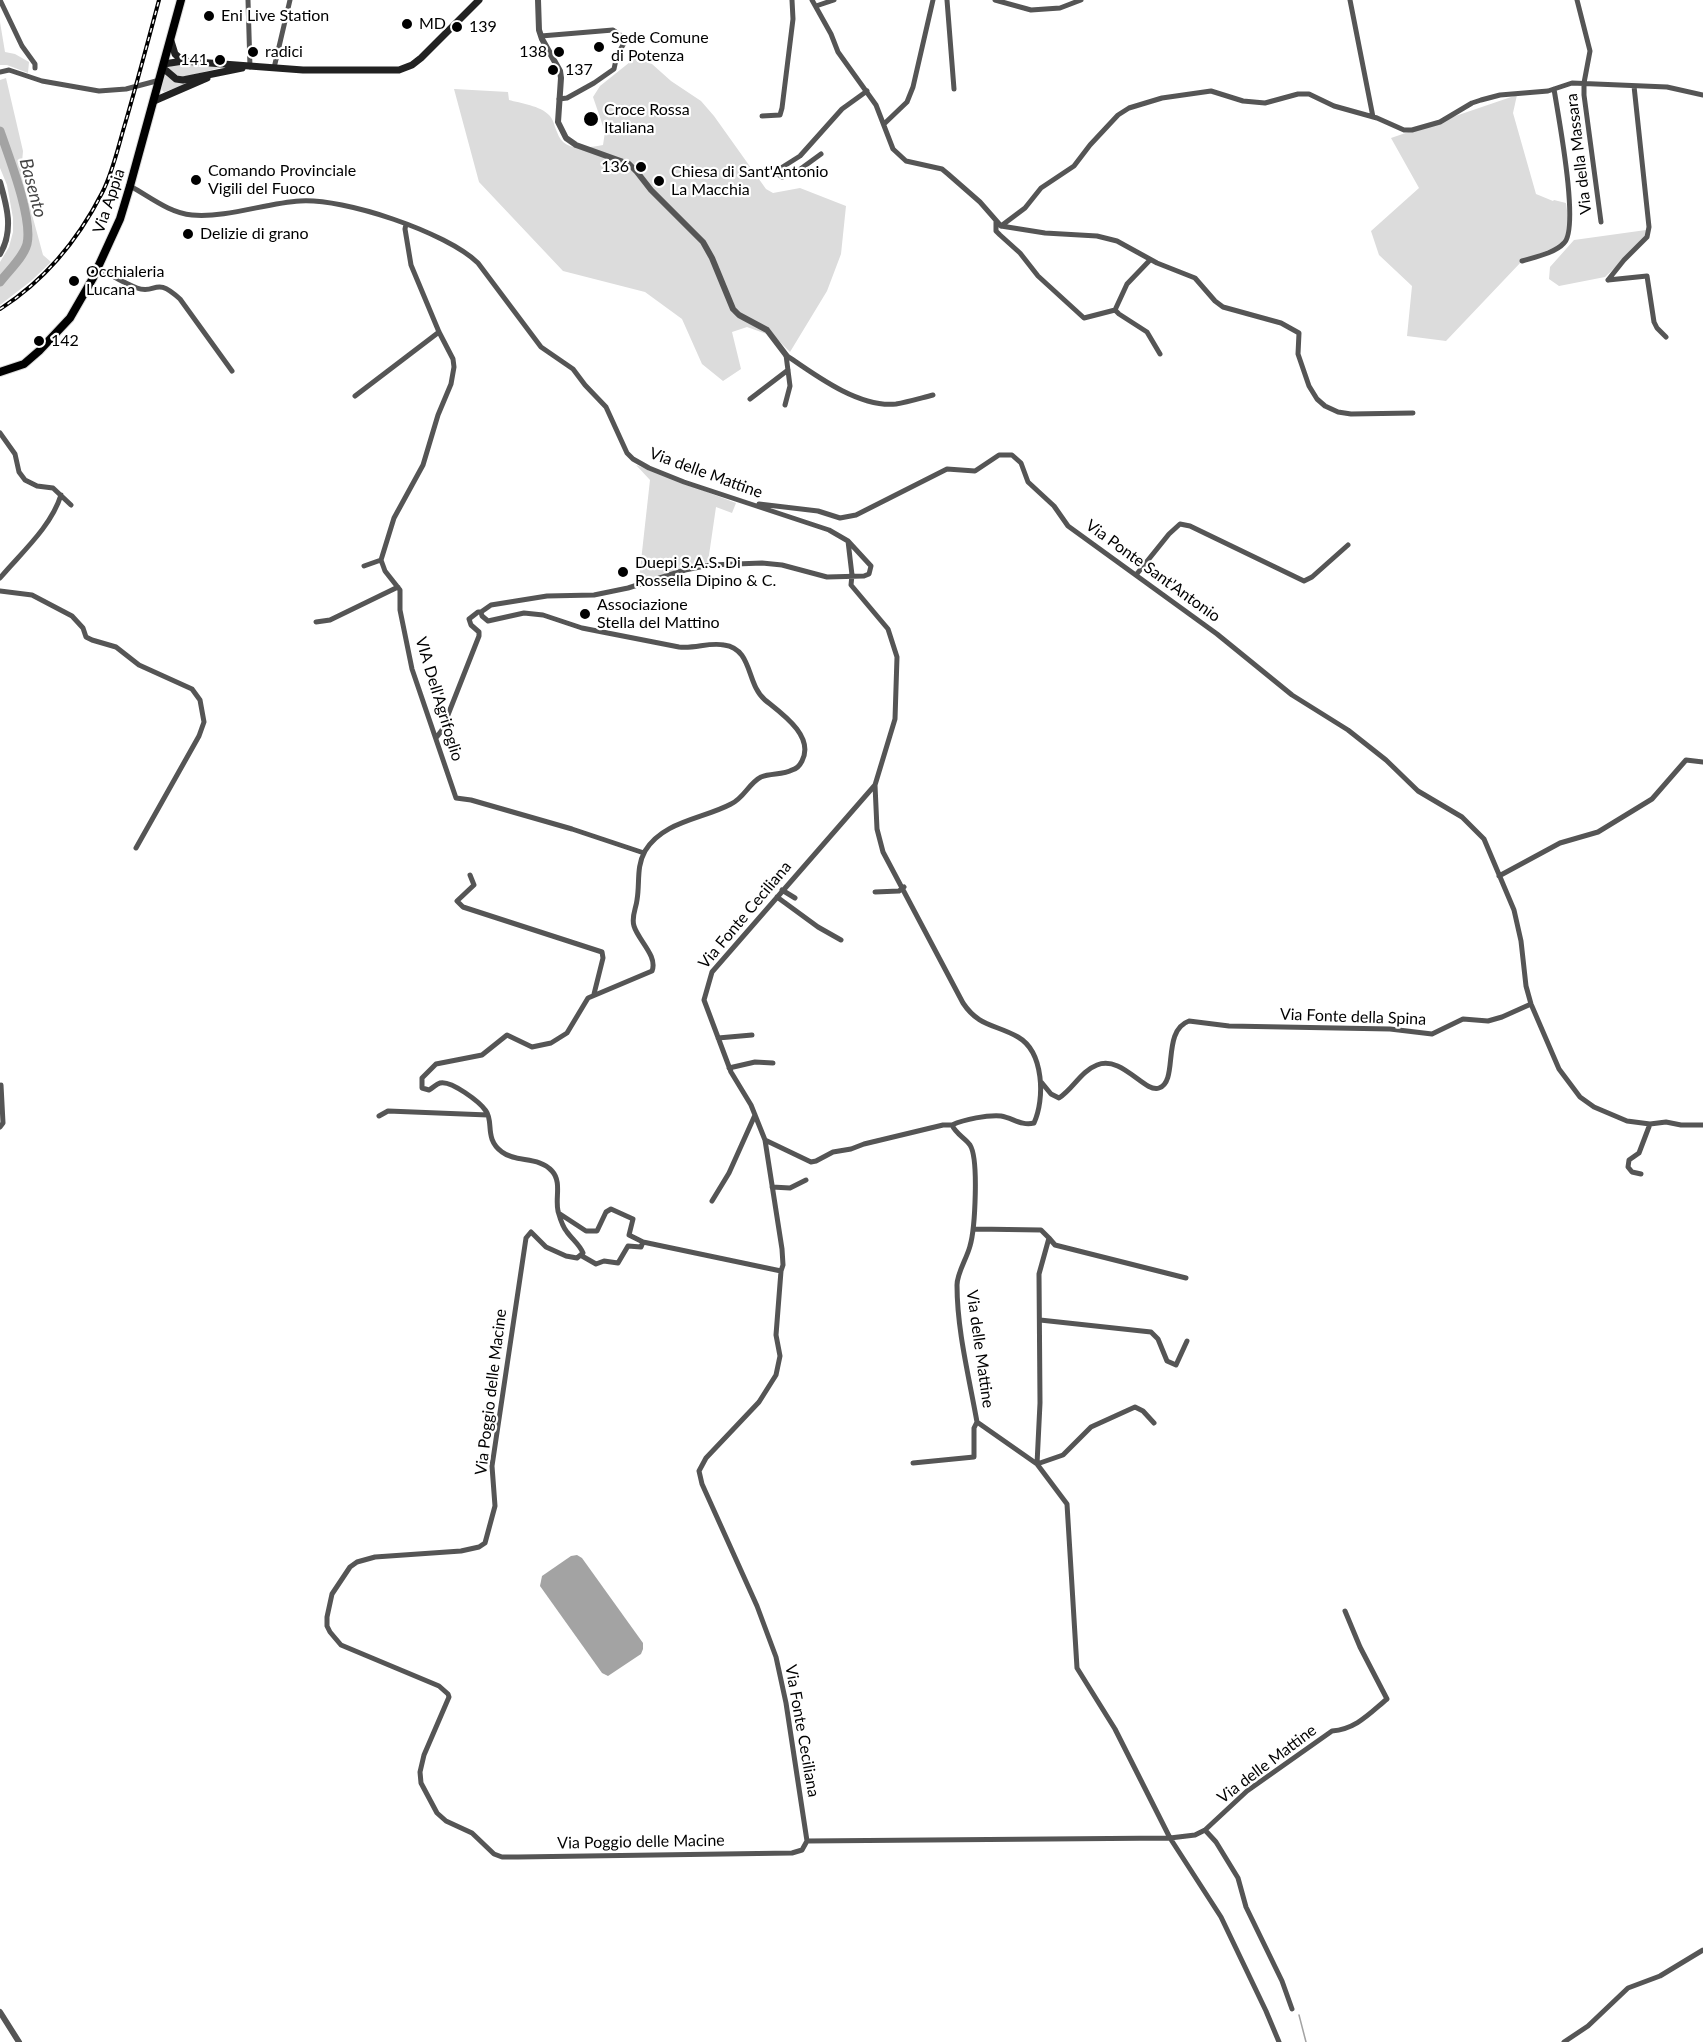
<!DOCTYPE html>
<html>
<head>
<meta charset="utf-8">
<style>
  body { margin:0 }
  canvas { display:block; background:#fff }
</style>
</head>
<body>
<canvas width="1703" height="2042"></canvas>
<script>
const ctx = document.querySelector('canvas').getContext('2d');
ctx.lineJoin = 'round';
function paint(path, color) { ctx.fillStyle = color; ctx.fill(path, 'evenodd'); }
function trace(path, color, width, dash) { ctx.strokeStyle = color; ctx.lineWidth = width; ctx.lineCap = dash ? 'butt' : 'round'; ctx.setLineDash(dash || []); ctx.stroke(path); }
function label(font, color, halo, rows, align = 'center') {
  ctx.font = font + ' Lato,sans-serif'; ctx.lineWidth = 4.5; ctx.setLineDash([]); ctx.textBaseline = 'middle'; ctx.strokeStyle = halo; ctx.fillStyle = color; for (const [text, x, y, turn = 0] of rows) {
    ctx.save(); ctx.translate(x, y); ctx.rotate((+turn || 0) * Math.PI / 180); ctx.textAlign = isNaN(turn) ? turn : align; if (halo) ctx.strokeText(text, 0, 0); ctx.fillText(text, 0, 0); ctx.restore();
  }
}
paint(new Path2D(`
  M0,22L5,52L15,54L29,62L28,73L7,65H0Z
  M635,58L652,64L671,81L701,101L714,116L766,189L773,193L800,188L846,206L841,254L827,291L790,352L775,337L747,327L732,332L741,369L723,381L702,364L682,319L645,292L563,271L479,182L454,89L508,92L509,100C520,103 541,106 549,115C554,120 554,126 557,132C564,153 586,148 603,145L605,132L593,97L600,86Z
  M178,63L227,66L181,78L167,68Z
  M164,74C177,86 189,81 205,78L164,92L161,89Z
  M6,78L23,151L21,174L43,255L51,262L31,281L0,305V262L9,247L13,232V218L7,185L0,168V80Z
  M1517,95L1513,113L1536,194L1553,201L1554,200L1566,203L1570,233L1565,243L1522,261L1446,341L1407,336L1412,286L1379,255L1371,231L1419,188L1391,138Z
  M1646,230L1645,239L1605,277L1559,286L1549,279L1550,267L1574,240Z
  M636,465L736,503L732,513L716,507L708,562L645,581L639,579L650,480Z`), '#dcdcdc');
paint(new Path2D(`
  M577,1555L582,1558L643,1643V1649L641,1654L608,1676L602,1673L540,1586L542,1576L571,1556Z`), '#a3a3a3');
trace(new Path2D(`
  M1299,2015L1306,2042`), '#a3a3a3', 1.5);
trace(new Path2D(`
  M0,131C9,157 33,218 27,244C23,258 9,270 0,282`), '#a3a3a3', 9);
const primary = new Path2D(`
  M0,372L24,364L39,351L70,318L93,278L120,219L130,186L181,0`);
trace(primary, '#dbdbdb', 10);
trace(new Path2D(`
  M0,0L22,46L35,64V68
  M248,0L250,67
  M812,0L831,34L838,52L876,105L893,149L906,161L942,169L948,174L980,202L1001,226L1045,233L1097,236L1117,241L1157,263L1195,278L1215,301L1223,307L1281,323L1299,333L1298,354L1309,386L1317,399L1325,406L1338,412L1351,414L1413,413
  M947,0L954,89
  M995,0L1031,10L1060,8L1081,0
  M1350,0L1373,117
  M1577,0L1590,51L1584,83V95L1601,222
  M816,6L834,0
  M541,36L613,30L623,37V45L617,55L614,69L594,83L567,98L559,99
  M274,68L290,0
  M0,72L9,70L42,81L99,91L126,89L160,80
  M762,116L780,115L782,108L793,19L792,0
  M884,124L907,102L913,87L933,0
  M821,154L795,173L782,177L778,174L781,168L800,156L842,109L867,91
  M130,186C149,196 169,213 192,215C227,218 266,203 300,201C344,198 446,232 478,263L541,347L573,369L585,385L606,407L627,453L633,459L649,468L684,482L829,530L848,541L871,566L869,574L864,576L827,577L782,565L762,563L710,565L685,570L628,588L594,595L547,596L491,605L481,612L482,616L488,621L524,613L543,615L582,628L679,647C695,649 709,642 724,645C753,649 746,684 765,700C781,713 815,736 802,761C800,765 797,769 792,770C783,775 771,773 761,777C749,783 744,798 731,804C703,819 663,821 645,851C636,867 640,883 637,900C636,909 631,917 634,926C638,940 658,956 652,971L588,998L567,1033L551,1043L532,1047L507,1035L482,1055L436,1064L422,1078V1088L429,1090C433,1088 436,1084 440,1083C451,1080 480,1102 486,1111C494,1122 484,1139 502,1152C516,1163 539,1156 552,1171C562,1182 555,1198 558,1211C560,1218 562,1226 567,1232C572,1239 580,1245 583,1253L577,1258L566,1256L546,1247L531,1232L526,1238L492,1466L495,1506L485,1543L479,1547L461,1551L375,1557L357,1562L350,1567L332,1594L327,1617V1626L330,1632L341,1645L439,1686L448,1694L449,1697L424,1755L420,1772L421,1783L437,1813L446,1821L472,1833L494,1854L502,1857H518L792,1853L802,1850L807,1841
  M996,221V231L1000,235L1020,253L1038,276L1084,318L1115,310L1127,284L1150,260
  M406,224L405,229L411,265L439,332L453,359L454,367L451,384L438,415L423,465L394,518L381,560L385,571L400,590V610L412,669L456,798L471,800L572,829L644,853
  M1001,226L1025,208L1041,188L1074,166L1090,145L1118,115L1129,108L1162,98L1211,91L1243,101L1265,103L1298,94H1309L1334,106L1377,118L1404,130H1412L1440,122L1472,103L1481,100L1500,95L1548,91L1572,83L1667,87L1703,95
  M1522,261C1535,257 1555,253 1564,243C1580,228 1558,115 1554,89
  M98,268C110,274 123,283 137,288C157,295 154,275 180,299L232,371
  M1608,280L1624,260L1647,237L1649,227L1634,86
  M1608,280L1647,276L1654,322L1657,328L1666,337
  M1115,310L1119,314L1147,332L1160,354
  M786,355C815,375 859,408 896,404C908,402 921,398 933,395
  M355,396L439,332
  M750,399L788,370
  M785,405L790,386L786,355
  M0,433L15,454L19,472L25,480L37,486L53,488L71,505
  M759,504L818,511L840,518L856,515L947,469L975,471L999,455H1012L1021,463L1028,482L1054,506L1068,526L1217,634L1292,695L1348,730L1386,760L1418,791L1462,817L1484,839L1514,910L1521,941L1526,986L1531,1004L1559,1069L1580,1097L1594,1107L1627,1121L1650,1124L1666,1122L1681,1125H1703
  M848,541L852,575L851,585L888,629L897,657L895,719L875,785L877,829L883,852L963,1003C979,1027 995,1024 1018,1037C1044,1052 1045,1099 1034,1123C1021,1126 1013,1118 1001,1116C987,1115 965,1119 952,1125C956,1134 965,1138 970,1145C979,1159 975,1229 970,1246C967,1258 957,1273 957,1285C957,1330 969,1377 977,1422L1037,1464L1067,1504L1077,1668L1115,1729L1170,1838L1221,1917L1266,2011L1279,2042
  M364,566L381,560
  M1136,575L1169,534L1180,524L1190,526L1304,581L1312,577L1348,545
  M0,578C21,553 51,527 61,495
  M0,591L32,595L72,616L83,628L86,637L92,640L116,647L139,665L192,689L200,700L204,722L199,736L136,848
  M316,622L330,620L398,587
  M436,738L442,730L479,636V632L471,625L469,619L478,612H481
  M470,875L474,885L457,901L463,907L602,952L603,958L594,994
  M1499,876L1560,843L1598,832L1652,799L1686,760L1703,762
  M782,890L795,898
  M875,892L899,891L904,887
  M777,897L818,927L841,940
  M718,1038L752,1035
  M729,1068L755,1062L773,1063
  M1042,1083L1051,1094L1059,1098C1073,1089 1081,1071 1097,1065C1122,1055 1144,1093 1159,1088C1179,1081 1161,1031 1189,1021L1229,1026L1390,1029L1432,1034L1463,1019L1488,1021L1502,1017L1531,1004
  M379,1116L388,1111L488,1115
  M0,1127L3,1123L1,1085
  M765,1140L811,1162L816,1161L833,1152L851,1149L864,1144L943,1125H952
  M1641,1174L1632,1172L1628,1167L1629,1160L1639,1153L1650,1124
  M772,1187L790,1188L806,1180
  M712,1201L729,1173L755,1115
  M560,1214L586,1231H597L606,1212L611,1209L633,1219L629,1235L643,1242L641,1247L628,1246L618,1263L604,1261L596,1264L582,1256
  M975,1229L1041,1230L1049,1238L1039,1274L1040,1403L1037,1464L1063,1455L1091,1427L1135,1407L1143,1411L1154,1423
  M1049,1238L1055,1245L1186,1278
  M643,1242L781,1271
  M1040,1320L1151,1332L1158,1339L1167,1361L1176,1365L1187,1341
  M913,1463L974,1457V1428L977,1422
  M1205,1830L1216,1842L1238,1878L1246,1907L1282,1981L1292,2009
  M807,1841L786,1703L776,1657L757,1606L702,1484L699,1471L706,1458L759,1402L776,1375L780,1356L776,1335L781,1271L783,1265L782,1249L765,1140L751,1105L731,1072L704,1000L712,972L875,785
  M807,1841L1170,1838L1195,1835L1205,1830L1247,1791L1332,1731C1356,1729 1369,1714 1387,1699L1360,1647L1345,1611
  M1564,2042L1588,2026L1628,1988L1660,1976L1703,1950`), '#555', 5);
trace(new Path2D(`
  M538,0L539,30L542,39L560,71L561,78L558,122L566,138L576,145L629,164L637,172L651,190L703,242L712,258L733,309L739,315L767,330L786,355
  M0,182C7,206 14,231 0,254
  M0,2012L19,2042`), '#555', 6);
trace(new Path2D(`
  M171,41L175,54L183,61
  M164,64L183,61L303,70H399L412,65L421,58L479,0
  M163,68L176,79L183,80L242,68
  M154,101L207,78`), '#222', 7);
trace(primary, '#000', 8);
const rail = new Path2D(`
  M0,309C44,281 78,240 102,193C113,172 118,147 125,124C137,83 148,41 159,0`);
trace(rail, '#000', 4);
trace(rail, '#fff', 1.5, [4.5]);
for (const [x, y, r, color] of [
  [209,16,6,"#000"],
  [407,24,6,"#000"],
  [457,27,6,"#000"],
  [599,47,6,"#000"],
  [253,52,6,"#000"],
  [559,52,6,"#000"],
  [220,60,6,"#000"],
  [553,70,6,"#000"],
  [591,119,8,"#000"],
  [641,167,6,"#000"],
  [196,180,6,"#000"],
  [659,181,6,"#000"],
  [188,234,6,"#000"],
  [74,281,6,"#000"],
  [39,341,6,"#000"],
  [623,572,6,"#000"],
  [585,614,6,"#000"]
]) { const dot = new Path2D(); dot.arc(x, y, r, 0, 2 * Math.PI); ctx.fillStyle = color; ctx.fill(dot); trace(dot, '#fff', 2); }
label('16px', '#000', '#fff', [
  ["Eni Live Station",221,16],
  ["MD",419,24],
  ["139",469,27],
  ["Sede Comune",611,38],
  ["di Potenza",611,56],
  ["radici",265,52],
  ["138",547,52,"right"],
  ["141",208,60,"right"],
  ["137",565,70],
  ["Croce Rossa",604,110],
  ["Italiana",604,128],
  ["136",629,167,"right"],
  ["Comando Provinciale",208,171],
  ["Vigili del Fuoco",208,189],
  ["Chiesa di Sant'Antonio",671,172],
  ["La Macchia",671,190],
  ["Delizie di grano",200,234],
  ["Occhialeria",86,272],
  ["Lucana",86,290],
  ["142",51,341],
  ["Duepi S.A.S. Di",635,563],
  ["Rossella Dipino & C.",635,581],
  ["Associazione",597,605],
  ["Stella del Mattino",597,623]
], 'left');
label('16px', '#000', '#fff', [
  ["Via della Massara",1579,154,-97],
  ["Via Appia",109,201,-71],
  ["Via delle Mattine",706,473,20],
  ["Via Ponte Sant'Antonio",1153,571,36],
  ["VIA Dell'Agrifoglio",439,699,73],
  ["Via Fonte Ceciliana",745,915,-50],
  ["Via Fonte della Spina",1353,1017,2],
  ["Via delle Mattine",980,1349,82],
  ["Via Poggio delle Macine",491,1392,-83],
  ["Via Fonte Ceciliana",802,1731,80],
  ["Via delle Mattine",1267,1764,-37],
  ["Via Poggio delle Macine",641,1842,-1]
]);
label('italic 18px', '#444', '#fff', [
  ["Basento",33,188,75]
]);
</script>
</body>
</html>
